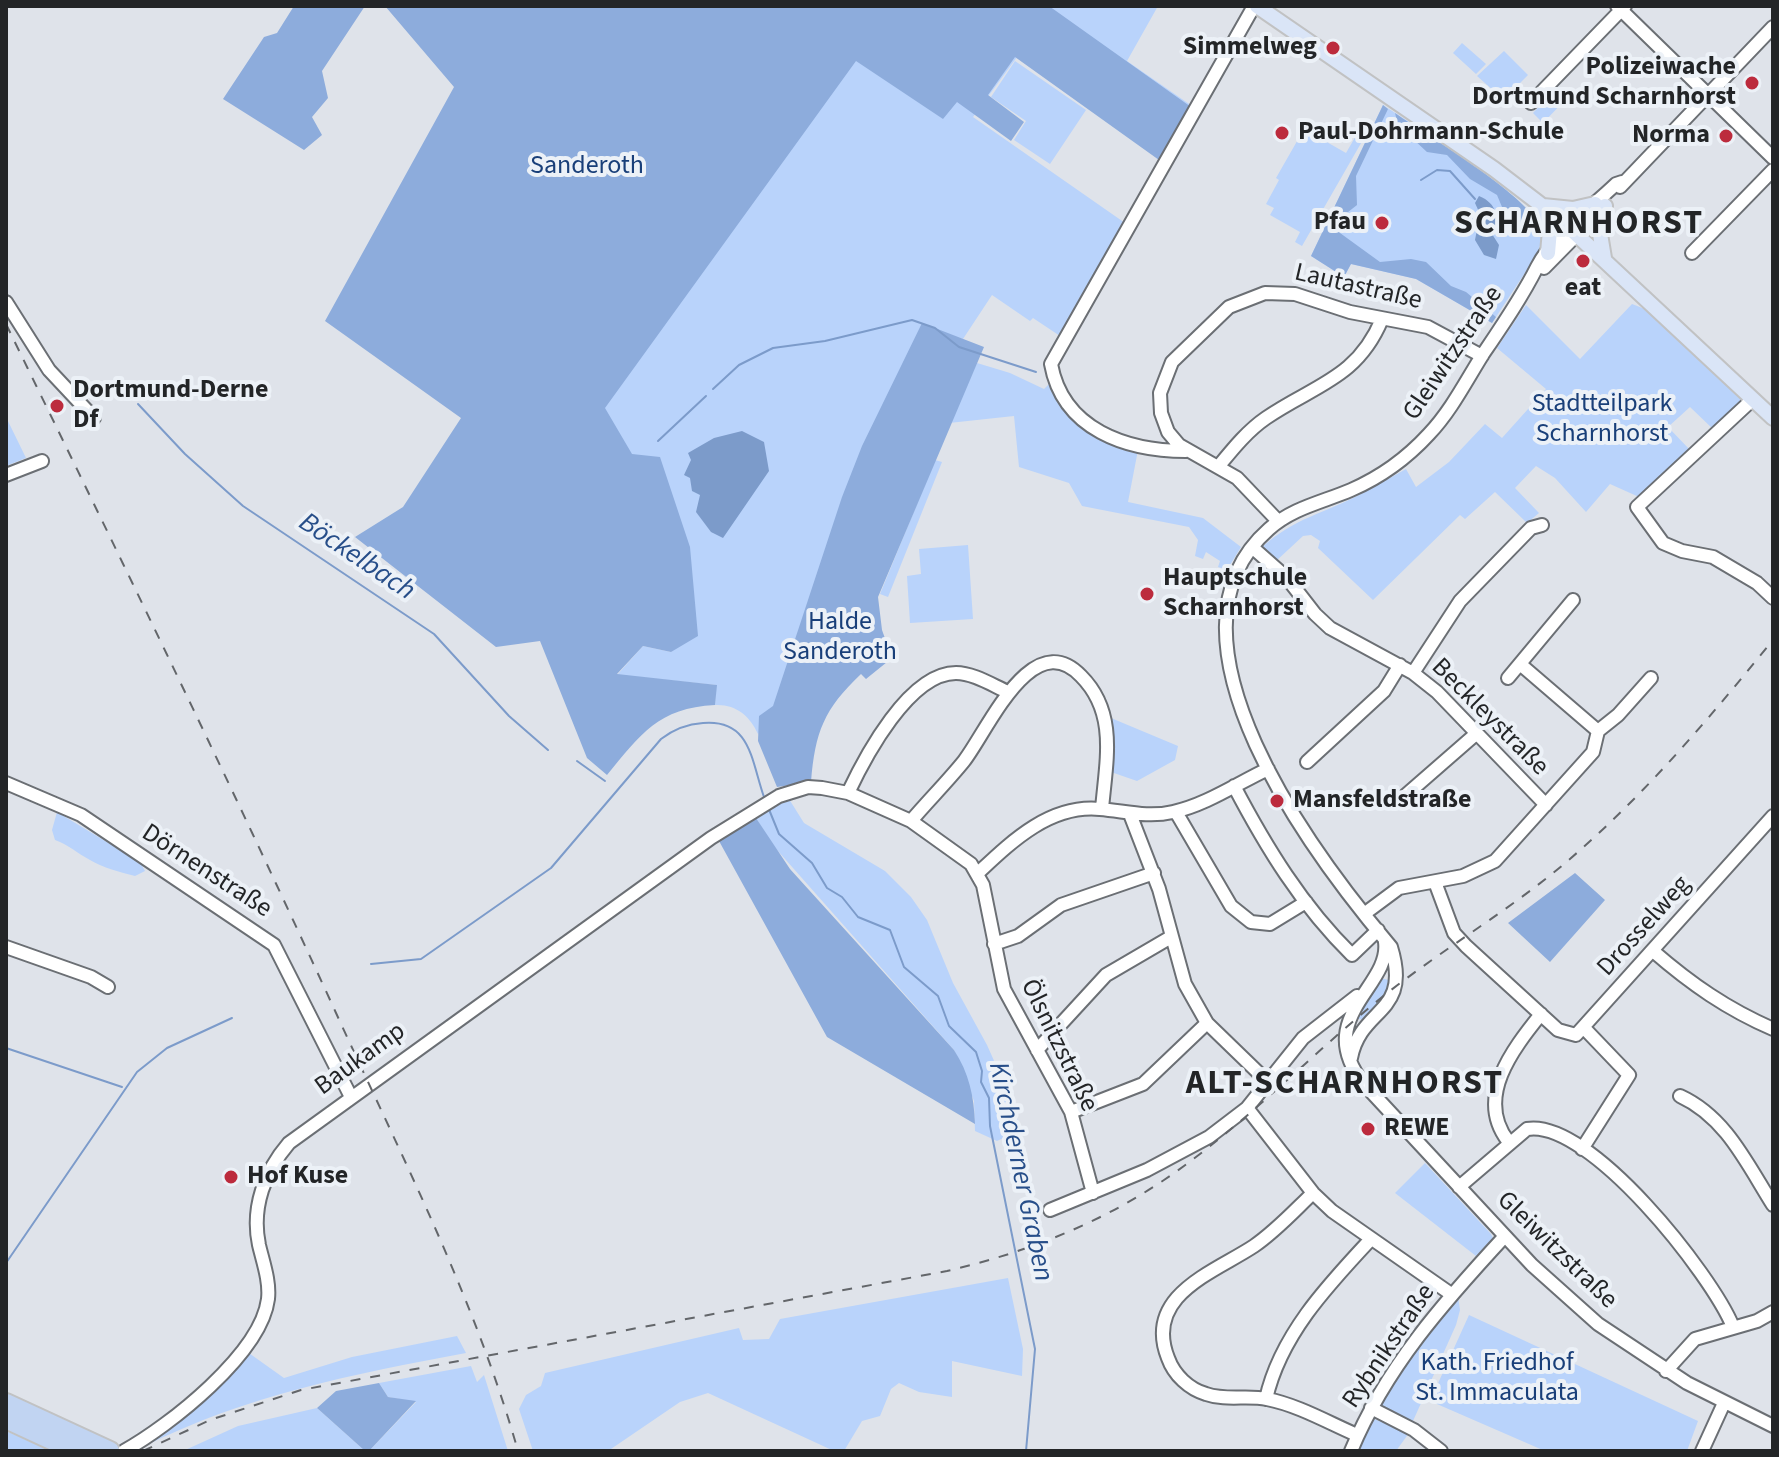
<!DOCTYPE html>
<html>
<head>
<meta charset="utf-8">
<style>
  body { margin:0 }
  #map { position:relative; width:1779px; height:1457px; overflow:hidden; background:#dfe3ea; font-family:"Source Sans 3",sans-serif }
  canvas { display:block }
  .frame { position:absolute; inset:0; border:8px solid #232527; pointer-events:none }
</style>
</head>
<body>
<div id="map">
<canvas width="1779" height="1457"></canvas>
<div class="frame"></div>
</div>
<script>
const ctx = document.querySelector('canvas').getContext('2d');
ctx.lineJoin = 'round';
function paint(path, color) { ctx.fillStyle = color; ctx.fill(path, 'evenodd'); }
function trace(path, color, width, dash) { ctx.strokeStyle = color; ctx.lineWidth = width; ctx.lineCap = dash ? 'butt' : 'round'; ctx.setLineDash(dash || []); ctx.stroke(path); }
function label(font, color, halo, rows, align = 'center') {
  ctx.font = font + ' "Source Sans 3",sans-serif'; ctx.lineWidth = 8; ctx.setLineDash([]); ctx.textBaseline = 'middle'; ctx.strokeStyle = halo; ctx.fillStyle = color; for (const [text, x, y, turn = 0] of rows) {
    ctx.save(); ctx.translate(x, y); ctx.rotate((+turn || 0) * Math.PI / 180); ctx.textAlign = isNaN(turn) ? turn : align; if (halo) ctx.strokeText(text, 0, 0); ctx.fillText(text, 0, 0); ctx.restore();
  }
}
paint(new Path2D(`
  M482,6H1158L1127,61L1192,106L1164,153L1020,53L973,117L1125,223L1060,336L1033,318L1030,321L992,295L963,339L929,328L781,696L758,734C750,716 736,704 715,705L716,685L617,675L643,646L671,652L692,593L690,559L605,437Z
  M1462,43L1486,64L1476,74L1453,53Z
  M1504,51L1528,75L1517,86L1513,83L1519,92L1504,100L1477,76Z
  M1015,61L1086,110L1050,164L1014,140L1026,121L991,97Z
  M1558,87L1568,97L1543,123L1533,113Z
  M1383,105C1425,133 1521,189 1544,231L1538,253L1492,323L1416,279L1351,264L1344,277L1311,256Z
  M1365,120L1372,124L1302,246L1295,242L1300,232L1270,215L1274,208L1266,204L1279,180L1276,178L1304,129L1346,153Z
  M1632,304L1645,309L1744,402L1714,430L1690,407L1668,427L1691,451L1639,497L1610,484L1586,512L1555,478L1536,466L1515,488L1539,513L1527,523L1495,492L1465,519L1460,515L1373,600L1318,548L1320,541L1311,535L1303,536L1275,562L1261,548C1296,517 1323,514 1361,494C1376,486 1391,477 1406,469L1416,487L1449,462L1485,424L1502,438L1546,389L1497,348L1526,305L1580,359Z
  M977,363L1010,373L1044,389L1051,382L1076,422L1138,450L1128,502L1203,518L1241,547L1227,570L1218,567L1220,561L1206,552L1203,559L1195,556L1198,540L1189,527L1082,506L1069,483L1019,467L1014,416L949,423Z
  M6,417L26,458L6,466Z
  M935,460L942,462L888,597L880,594Z
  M968,545L973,619L910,623L907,576L921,574L919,549Z
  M1111,718L1178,746L1175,760L1137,781L1111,772Z
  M789,799L804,823L885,871L911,897L927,920L953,983L987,1045L1008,1092L1019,1124L1010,1135L997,1141L975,1131L974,1101L954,1050L770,842L756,818L760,812Z
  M57,812L140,862L145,871L135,876C120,872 103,868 90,860C77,853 69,845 55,840L52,830Z
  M1380,978L1389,980L1390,989L1367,1020L1358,1019L1356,1016Z
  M1425,1163L1491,1234L1493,1238L1476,1256L1395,1193Z
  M1008,1278L1023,1349L1022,1376L952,1361V1397L919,1392L899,1383L891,1389L880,1416L862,1421L844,1451H834L708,1393L680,1402L608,1451H533L519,1409L526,1395L541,1386L545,1373L739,1328L743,1340L769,1339L780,1319Z
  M1458,1296L1460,1310L1456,1325L1413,1421L1409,1424L1379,1408L1403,1368Z
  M1469,1315L1698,1421L1687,1451H1545L1430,1401Z
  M457,1336L466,1353C353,1374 246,1395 143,1447L198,1407L246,1351L284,1378L352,1357Z
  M471,1366L477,1382L484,1375L508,1451H369L416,1402L388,1397L379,1383Z
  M317,1408L365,1451H183L238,1426Z
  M1374,1419L1409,1433L1396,1451H1358Z
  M6,1431L51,1451H52H6Z`), '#b9d3fb');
paint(new Path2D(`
  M294,6H365L322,71L328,98L312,117L322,135L304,150L223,99L264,37L277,33Z
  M385,6H1049L1191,107L1159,160L1015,57L988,95L1024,122L1011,141L957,102L943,119L856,61L605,408L632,454L660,457L690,547L698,636L671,652L643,646L617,674L717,685L715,705C658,708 641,734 607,775L587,758L540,641L496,647L355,537L403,507L461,418L325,321L454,87Z
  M1383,105L1388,109L1356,176L1357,205L1343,216L1340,233L1380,262L1411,259L1426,262L1451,286L1466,292L1496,317L1492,323L1416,279L1351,264L1344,277L1311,256Z
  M1395,113C1432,139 1522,191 1542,228L1512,231L1497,195L1470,179L1447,155L1427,152L1398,125Z
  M922,323L984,347L878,597L882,630L892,658L866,679L861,674C824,709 815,732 811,782L777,787L758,741L759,716L773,706L842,497L862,446Z
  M756,818L790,869L954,1050C969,1073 974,1096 975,1124L827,1037L719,841Z
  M1575,873L1605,900L1550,962L1508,923Z
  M379,1383L388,1397L416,1401L369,1451H365L317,1408L336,1391Z`), '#8dacdc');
paint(new Path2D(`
  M1479,196C1497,203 1501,220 1492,234L1499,245L1496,259L1484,255L1475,240L1480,214L1475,203Z
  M742,431L764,442L769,471L723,538L711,532L696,512L700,495L692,491L690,478L684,475L691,460L688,453L714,438Z`), '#7c9bca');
trace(new Path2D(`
  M1421,180L1437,170L1450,171L1475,199
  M713,389L739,365L773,348L825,341L912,320L935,328L959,347L1036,372
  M138,404L185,454L243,506L434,634L509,716L548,750
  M658,441L706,396
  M577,761L605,781
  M768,807L779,834L812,863L827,888L842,897L858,917L890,930L904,967L938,996L949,1026L976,1052L982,1071L981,1082L989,1098L990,1126L1035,1349L1026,1451
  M371,964L421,959L551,868L661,739C674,729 687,724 703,723C751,719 751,760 764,797
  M6,1048L122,1087
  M6,1263L137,1072L167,1048L232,1018`), '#7c9bca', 2);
const minor = new Path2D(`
  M1617,6L1773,158
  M1531,103L1625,6
  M1620,187L1773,27
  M1692,253L1773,170
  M1544,268L1604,207
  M6,302L49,370L94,418
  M1753,399L1637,507L1663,543L1682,551L1713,557L1757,583L1773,598
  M1186,451C1127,451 1063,430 1051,364L1254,6
  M1218,467C1232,450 1247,431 1266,418C1314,385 1357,379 1382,319
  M6,475L42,461
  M1278,521L1237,478L1179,445L1168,432L1161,413L1160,393L1172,362L1229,307L1265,293L1295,294L1350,312L1428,327L1482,356
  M1252,547L1287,578L1315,614L1330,628L1413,673L1437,692L1546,805
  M1520,664L1598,731
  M1413,673L1460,601L1531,528L1542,525
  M1508,678L1573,600
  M1307,762L1384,691L1400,665
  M6,783L81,815L274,945L350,1095
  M1234,786C1266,847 1302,906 1352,955L1378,930
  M848,793C865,757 909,673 956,673C973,673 992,685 1008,692
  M1399,801L1477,733
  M1176,812L1231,906L1251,922L1270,924L1306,902
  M1130,814L1159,889L1185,984L1207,1023L1269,1083
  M911,821C928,801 947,782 964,761C988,730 1032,625 1081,676C1118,713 1106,761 1102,809
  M978,873C1011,842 1050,804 1100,809C1125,811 1147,818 1173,812C1206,805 1238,783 1268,769
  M1435,882L1454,933L1466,946L1558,1030L1576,1035L1773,816
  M1364,914L1399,888L1463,876L1495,861L1593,752L1598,731L1618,715L1651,678
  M1385,942C1391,987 1312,1017 1363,1083L1532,1265L1598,1324L1687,1383L1773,1426
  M994,944L1018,936L1061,905L1154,873
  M6,947L91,977L108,987
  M1653,951C1691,984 1727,1009 1773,1029
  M1037,1050L1106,975L1171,937
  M1351,1058C1361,1006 1412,1015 1391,947C1315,857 1147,636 1269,529C1292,508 1323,502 1351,490C1381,477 1407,458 1429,434C1451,411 1466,381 1483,354C1502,326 1522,297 1537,267C1554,234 1590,209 1616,184L1622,182
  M1680,1096C1726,1117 1747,1164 1773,1205
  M1247,1108L1313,1193L1332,1211L1451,1294
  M1071,1112L1143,1084L1207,1023
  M1508,1141C1475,1098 1512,1050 1541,1014
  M1582,1149L1629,1075L1585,1029
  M1459,1187L1527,1129C1589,1118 1712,1275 1733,1327
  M1313,1193C1294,1211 1276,1231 1254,1246C1215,1272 1143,1295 1168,1358C1174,1375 1189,1389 1206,1394C1226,1401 1247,1395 1267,1399C1298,1405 1329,1423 1357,1435
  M1050,1210L1147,1170L1209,1137L1247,1108L1303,1038L1357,996
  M1666,1371L1695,1339L1757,1321L1773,1312
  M1266,1399C1280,1336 1327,1286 1370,1240
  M1371,1408L1414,1430L1441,1451
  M124,1451C169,1426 261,1354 268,1299C270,1281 263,1262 259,1245C251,1207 265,1171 289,1143L711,838L779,796L808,787L822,788L848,793L911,821L971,864L983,885L1004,989L1071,1112L1093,1193
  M1351,1451C1386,1367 1444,1302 1505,1236
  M1702,1451L1724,1403`);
const major = new Path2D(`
  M1257,6L1494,169L1562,221L1773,418
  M1542,206L1550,230L1548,253
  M1543,206L1573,209L1595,204
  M1604,258L1599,228L1605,206`);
const highway = new Path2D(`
  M6,1403L110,1451
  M6,1419L75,1451`);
trace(minor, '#6b6f74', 16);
trace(major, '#c1c2c3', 18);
trace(highway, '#c1c2c3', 22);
trace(minor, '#fff', 12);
trace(major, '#dae5f7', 14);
trace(highway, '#c1d4f2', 18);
trace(new Path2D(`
  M6,324C120,557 234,790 342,1026C406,1165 476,1303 518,1451
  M143,1451L210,1420L301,1390L947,1271C1024,1253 1097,1225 1164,1180C1244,1126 1311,1054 1386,994C1442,950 1503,914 1558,869C1640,801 1706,722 1773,640`), '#63666a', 2, [10, 10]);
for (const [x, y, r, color] of [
  [1333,48,8,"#bc2b3d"],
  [1752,83,8,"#bc2b3d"],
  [1282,133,8,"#bc2b3d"],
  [1726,136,8,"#bc2b3d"],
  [1382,223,8,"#bc2b3d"],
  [1583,261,8,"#bc2b3d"],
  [57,406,8,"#bc2b3d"],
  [1147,594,8,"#bc2b3d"],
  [1277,801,8,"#bc2b3d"],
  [1368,1129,8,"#bc2b3d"],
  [231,1177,8,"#bc2b3d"]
]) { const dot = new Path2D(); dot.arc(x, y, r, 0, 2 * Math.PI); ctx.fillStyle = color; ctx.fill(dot); trace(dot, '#ecf1f7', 3); }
label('bold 26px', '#232527', '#ecf1f7', [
  ["Simmelweg",1317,48,"right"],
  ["Polizeiwache",1736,68,"right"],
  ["Dortmund Scharnhorst",1736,98,"right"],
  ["Paul-Dohrmann-Schule",1298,133],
  ["Norma",1710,136,"right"],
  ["Pfau",1366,223,"right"],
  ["eat",1583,289,"center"],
  ["Dortmund-Derne",73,391],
  ["Df",73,421],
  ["Hauptschule",1163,579],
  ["Scharnhorst",1163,609],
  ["Mansfeldstraße",1293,801],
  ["REWE",1384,1129],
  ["Hof Kuse",247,1177]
], 'left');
label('26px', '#193f79', '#ecf1f7', [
  ["Sanderoth",587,167],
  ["Stadtteilpark",1602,405],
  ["Scharnhorst",1602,435],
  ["Halde",840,623],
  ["Sanderoth",840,653],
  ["Kath. Friedhof",1497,1364],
  ["St. Immaculata",1497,1394]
]);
label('26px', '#232527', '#ecf1f7', [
  ["Lautastraße",1358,288,13],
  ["Gleiwitzstraße",1454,354,-56],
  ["Beckleystraße",1489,718,45],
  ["Dörnenstraße",206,872,33],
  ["Drosselweg",1645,927,-48],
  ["Ölsnitzstraße",1058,1046,64],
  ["Baukamp",361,1060,-36],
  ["Gleiwitzstraße",1556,1251,44],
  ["Rybnikstraße",1390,1347,-56]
]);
label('italic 28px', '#274e89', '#ecf1f7', [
  ["Böckelbach",356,558,34],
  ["Kirchderner Graben",1019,1172,78]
]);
ctx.letterSpacing = '2px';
label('bold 34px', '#232527', '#ecf1f7', [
  ["SCHARNHORST",1579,226],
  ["ALT-SCHARNHORST",1345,1086]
]);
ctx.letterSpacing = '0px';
</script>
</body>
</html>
